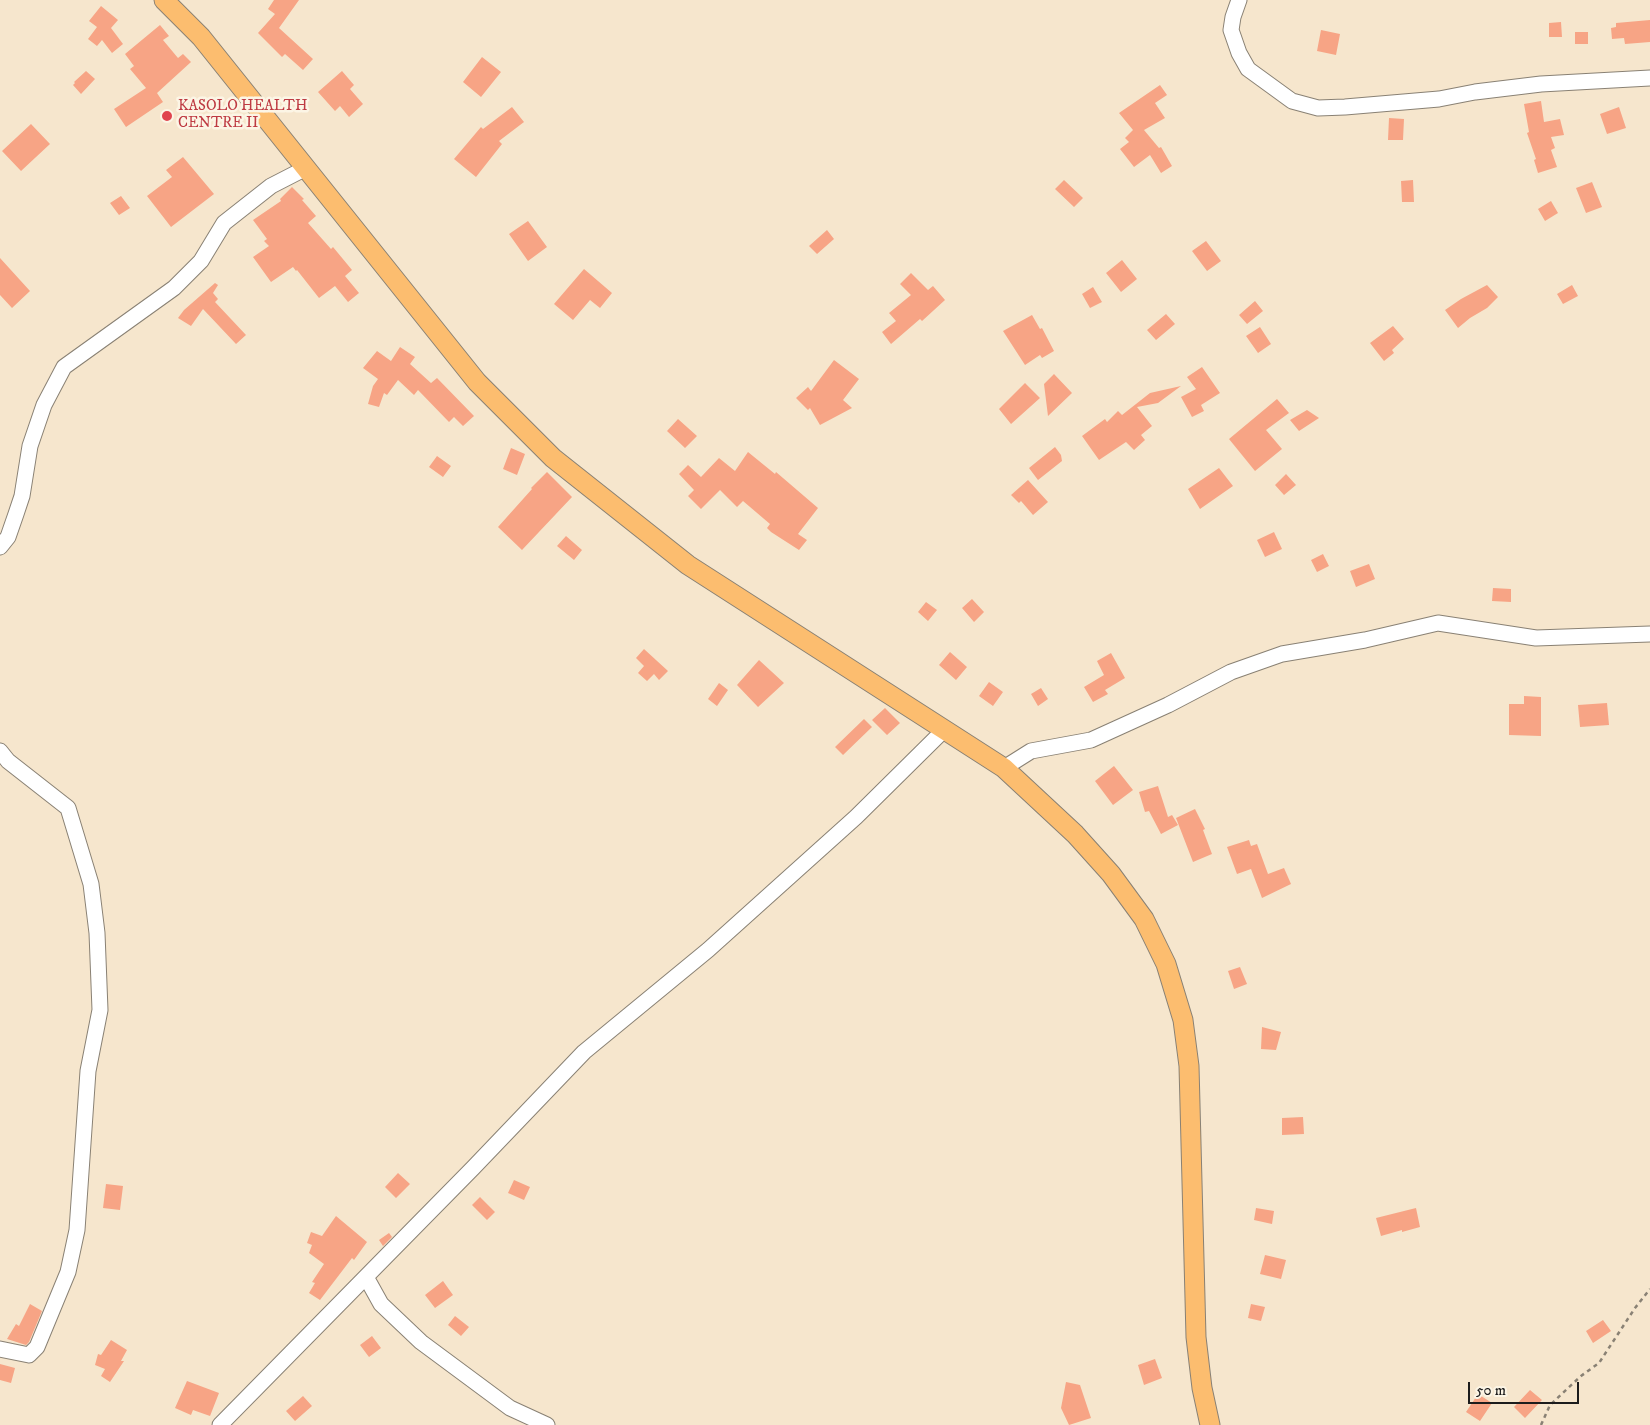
<!DOCTYPE html>
<html>
<head>
<meta charset="utf-8">
<style>
  body { margin:0 }
  #map { position:relative; width:1650px; height:1425px; overflow:hidden; background:#f6e6cd; font-family:"IM FELL DW Pica",serif }
  canvas { display:block }
  .scale { position:absolute; left:1468px; top:1382px; width:111px; height:22px; box-sizing:border-box; border:2px solid #1c1c1c; border-top:0; padding-left:6px; font-size:15px; line-height:18px; white-space:nowrap; color:#1c1c1c; -webkit-text-stroke:4px #fcf5e5; paint-order:stroke }
</style>
</head>
<body>
<div id="map">
<canvas width="1650" height="1425"></canvas>
<div class="scale">50 m</div>
</div>
<script>
const ctx = document.querySelector('canvas').getContext('2d');
ctx.lineJoin = 'round';
function paint(path, color) { ctx.fillStyle = color; ctx.fill(path, 'evenodd'); }
function trace(path, color, width, dash) { ctx.strokeStyle = color; ctx.lineWidth = width; ctx.lineCap = dash ? 'butt' : 'round'; ctx.setLineDash(dash || []); ctx.stroke(path); }
function label(font, color, halo, rows, align = 'center') {
  ctx.font = font + ' "IM FELL DW Pica",serif'; ctx.lineWidth = 5; ctx.setLineDash([]); ctx.textBaseline = 'middle'; ctx.strokeStyle = halo; ctx.fillStyle = color; for (const [text, x, y, turn = 0] of rows) {
    ctx.save(); ctx.translate(x, y); ctx.rotate((+turn || 0) * Math.PI / 180); ctx.textAlign = isNaN(turn) ? turn : align; if (halo) ctx.strokeText(text, 0, 0); ctx.fillText(text, 0, 0); ctx.restore();
  }
}
paint(new Path2D(`
  M274,0H299L279,28L313,59L303,70L285,54L282,57L258,33L275,14L268,9Z
  M101,6L118,20L111,28L123,44L112,53L102,40L97,46L88,39L97,27L89,21Z
  M1650,20V42L1625,44L1624,38L1612,39L1611,28L1616,27V23Z
  M1561,22L1562,37H1549V23Z
  M160,25L169,36L163,40L178,58L183,54L191,62L157,93L163,102L126,127L114,109L146,88L130,69L134,66L125,54Z
  M1321,30L1340,34L1336,55L1317,51Z
  M1575,32H1588V44H1575Z
  M482,57L501,72L481,97L463,82Z
  M86,71L95,79L81,94L73,85L75,83L74,82Z
  M342,71L354,85L350,89L363,104L349,117L340,106L335,111L318,92Z
  M1160,85L1167,95L1155,103L1165,118L1144,130L1159,148L1161,147L1172,166L1161,173L1150,155L1134,167L1120,149L1129,142L1125,138L1133,130L1119,113Z
  M1541,101L1544,122L1560,119L1564,135L1551,137L1555,148L1551,150L1557,167L1538,173L1534,160L1536,159L1527,133L1529,132L1524,104Z
  M512,107L524,122L499,141L502,144L476,177L454,159L481,127L483,129Z
  M1619,107L1626,128L1607,134L1600,114Z
  M1389,118L1404,119L1403,140H1388Z
  M31,124L50,144L21,171L2,151Z
  M183,157L214,194L171,227L147,196L172,177L166,170Z
  M1064,180L1083,198L1074,207L1055,189Z
  M1413,180L1414,202H1402L1401,181Z
  M1592,182L1602,207L1586,213L1576,188Z
  M292,187L304,199L302,200L316,216L308,223L331,249L333,247L352,270L345,276L359,293L348,302L335,286L319,298L297,270L296,271L293,267L271,282L253,257L269,246L264,241L267,239L253,220L281,201L280,199Z
  M121,196L130,208L119,215L110,203Z
  M1551,201L1558,213L1545,221L1538,209Z
  M528,221L547,247L528,261L509,234Z
  M827,230L834,239L817,254L809,246Z
  M1206,241L1221,261L1207,271L1192,251Z
  M0,258L30,291L12,308L0,295Z
  M1122,260L1137,279L1121,292L1106,273Z
  M584,269L612,293L600,308L590,300L573,320L554,304Z
  M911,273L928,290L933,286L945,300L922,321L920,319L891,344L882,332L896,321L889,313L911,295L900,284Z
  M215,283L218,285L213,293L218,299L215,302L246,335L236,344L203,309L191,326L178,318L184,310Z
  M1487,285L1498,297L1487,308L1470,318L1458,328L1445,310L1461,299Z
  M1572,285L1578,296L1563,304L1557,294Z
  M1093,287L1102,302L1090,308L1082,294Z
  M1255,301L1263,311L1247,324L1239,315Z
  M1166,314L1175,324L1156,340L1147,330Z
  M1032,315L1040,329L1042,328L1054,351L1042,358L1040,355L1025,365L1003,331Z
  M1393,326L1404,339L1392,350L1394,353L1384,361L1370,343Z
  M1260,327L1271,344L1258,353L1246,336Z
  M400,347L415,357L410,364L431,383L437,378L474,416L463,426L454,417L449,422L418,390L414,395L398,380L387,395L384,393L379,407L368,404L373,386L378,379L363,368L377,351L391,361Z
  M834,360L859,379L843,400L852,408L820,425L810,408L808,410L796,398L808,387L811,391Z
  M1202,367L1220,393L1201,405L1204,411L1192,417L1181,397L1196,389L1187,377Z
  M1054,374L1072,393L1048,416L1044,384Z
  M1025,383L1040,398L1011,424L999,409Z
  M1181,386L1158,403L1137,407L1152,426L1141,435L1145,440L1134,450L1126,442L1099,460L1082,436L1105,419L1107,422L1118,411L1122,415L1150,393Z
  M1277,399L1289,413L1266,430L1282,449L1255,471L1229,439Z
  M1307,410L1319,418L1299,431L1290,420Z
  M678,419L697,436L685,448L667,431Z
  M1055,447L1061,455L1062,461L1038,480L1029,468Z
  M511,448L525,454L517,475L503,469Z
  M748,452L775,474L776,472L818,508L798,534L807,540L799,550L771,532L767,528L770,524L743,501L737,507L720,490L701,509L688,496L694,490L679,474L688,465L701,477L719,458L735,471Z
  M437,456L451,466L443,477L429,467Z
  M1219,468L1233,486L1200,509L1188,489Z
  M547,472L572,497L522,550L498,527L532,489L531,488Z
  M1286,474L1296,485L1284,495L1275,485Z
  M1028,480L1048,502L1033,515L1021,501L1019,503L1011,495Z
  M1274,532L1282,549L1265,557L1257,540Z
  M566,536L582,550L574,560L557,546Z
  M1323,554L1329,566L1317,572L1311,560Z
  M1369,564L1375,579L1356,587L1350,571Z
  M1493,588L1511,589V602L1492,601Z
  M972,599L984,612L974,622L962,608Z
  M926,602L937,610L928,621L918,612Z
  M644,649L668,671L659,680L654,674L647,681L638,673L644,666L636,658Z
  M950,652L967,667L956,680L939,665Z
  M1111,653L1125,678L1105,690L1108,694L1093,702L1084,687L1104,675L1097,661Z
  M759,660L784,683L758,707L737,685Z
  M989,682L1003,692L993,706L979,696Z
  M719,683L728,690L717,706L708,699Z
  M1041,688L1048,699L1038,706L1031,694Z
  M1524,696L1541,697V736L1509,735V704H1524Z
  M1607,703L1609,725L1580,727L1578,705Z
  M885,708L900,723L887,735L872,720Z
  M864,719L872,727L843,755L835,747Z
  M1114,766L1133,790L1113,805L1095,781Z
  M1158,786L1168,817L1172,815L1178,825L1161,834L1149,811L1145,812L1139,792Z
  M1195,809L1205,829L1203,830L1212,854L1193,862L1176,818Z
  M1249,840L1251,846L1257,844L1268,874L1284,868L1291,884L1262,898L1251,869L1237,874L1227,847Z
  M1240,967L1247,984L1234,989L1228,971Z
  M1262,1027L1281,1032L1276,1050L1261,1049Z
  M1303,1117L1304,1134L1282,1135V1118Z
  M398,1173L410,1184L396,1198L385,1187Z
  M514,1180L530,1187L524,1200L508,1193Z
  M106,1184L123,1186L120,1210L103,1208Z
  M480,1197L495,1212L487,1220L472,1205Z
  M1256,1208L1274,1211L1272,1224L1254,1220Z
  M1416,1208L1420,1227L1402,1232V1230L1381,1236L1376,1218Z
  M336,1216L367,1242L354,1260L352,1258L320,1300L309,1293L315,1283L312,1282L324,1264L309,1253L312,1245L307,1243L311,1232L322,1236Z
  M389,1233L392,1237L383,1246L379,1240Z
  M1265,1255L1286,1260L1281,1279L1260,1274Z
  M443,1281L453,1295L435,1308L425,1295Z
  M30,1304L42,1311L29,1342L26,1345L7,1339L16,1324L19,1326Z
  M1251,1304L1265,1307L1261,1321L1248,1318Z
  M455,1316L469,1327L461,1336L448,1325Z
  M1603,1320L1611,1331L1593,1343L1586,1331Z
  M372,1336L381,1348L369,1357L360,1345Z
  M111,1340L127,1350L121,1361H124L110,1382L101,1376L105,1369L95,1365L98,1354L101,1355Z
  M1155,1359L1162,1378L1144,1385L1138,1365Z
  M0,1364L15,1368L11,1383L0,1380Z
  M187,1381L219,1393L210,1416L193,1410L191,1415L175,1408Z
  M1066,1382L1080,1385L1091,1418L1069,1425L1061,1408Z
  M1530,1390L1542,1400L1525,1418L1514,1407Z
  M1478,1394L1492,1403L1480,1421L1466,1412Z
  M303,1396L312,1406L295,1421L286,1411Z`), '#f7a485');
const minor = new Path2D(`
  M1239,0L1233,17L1231,30L1239,53L1248,69L1292,101L1318,108L1345,107L1439,99L1475,92L1541,84L1650,78
  M0,547L8,537L16,514L22,496L30,446L44,405L64,367L174,288L201,261L224,223L271,186L306,168
  M0,751L8,761L68,808L91,884L97,933L100,1010L88,1071L77,1230L68,1272L37,1347L29,1355L0,1349
  M1004,768L1031,751L1091,740L1168,705L1231,672L1282,654L1365,640L1438,623L1536,638L1650,634
  M366,1277L381,1304L421,1342L510,1408L547,1425
  M220,1425L473,1168L584,1052L708,950L856,817L945,729`);
const major = new Path2D(`
  M164,0L201,37L477,382L553,458L688,565L1004,768L1075,834L1111,874L1144,919L1166,964L1183,1020L1189,1066L1196,1337L1202,1388L1210,1425`);
trace(minor, '#898174', 17);
trace(major, '#898174', 21);
trace(new Path2D(`
  M1541,1425L1550,1405L1581,1376L1599,1363L1635,1308L1650,1289`), '#898174', 2.5, [4, 4]);
trace(minor, '#fff', 15);
trace(major, '#fcbd6f', 19);
for (const [x, y, r, color] of [
  [167,116,6,"#e0444e"]
]) { const dot = new Path2D(); dot.arc(x, y, r, 0, 2 * Math.PI); ctx.fillStyle = color; ctx.fill(dot); trace(dot, '#fcf5e5', 2); }
label('15px', '#be3a42', '#fcf5e5', [
  ["KASOLO HEALTH",178,107],
  ["CENTRE II",178,124]
], 'left');
</script>
</body>
</html>
